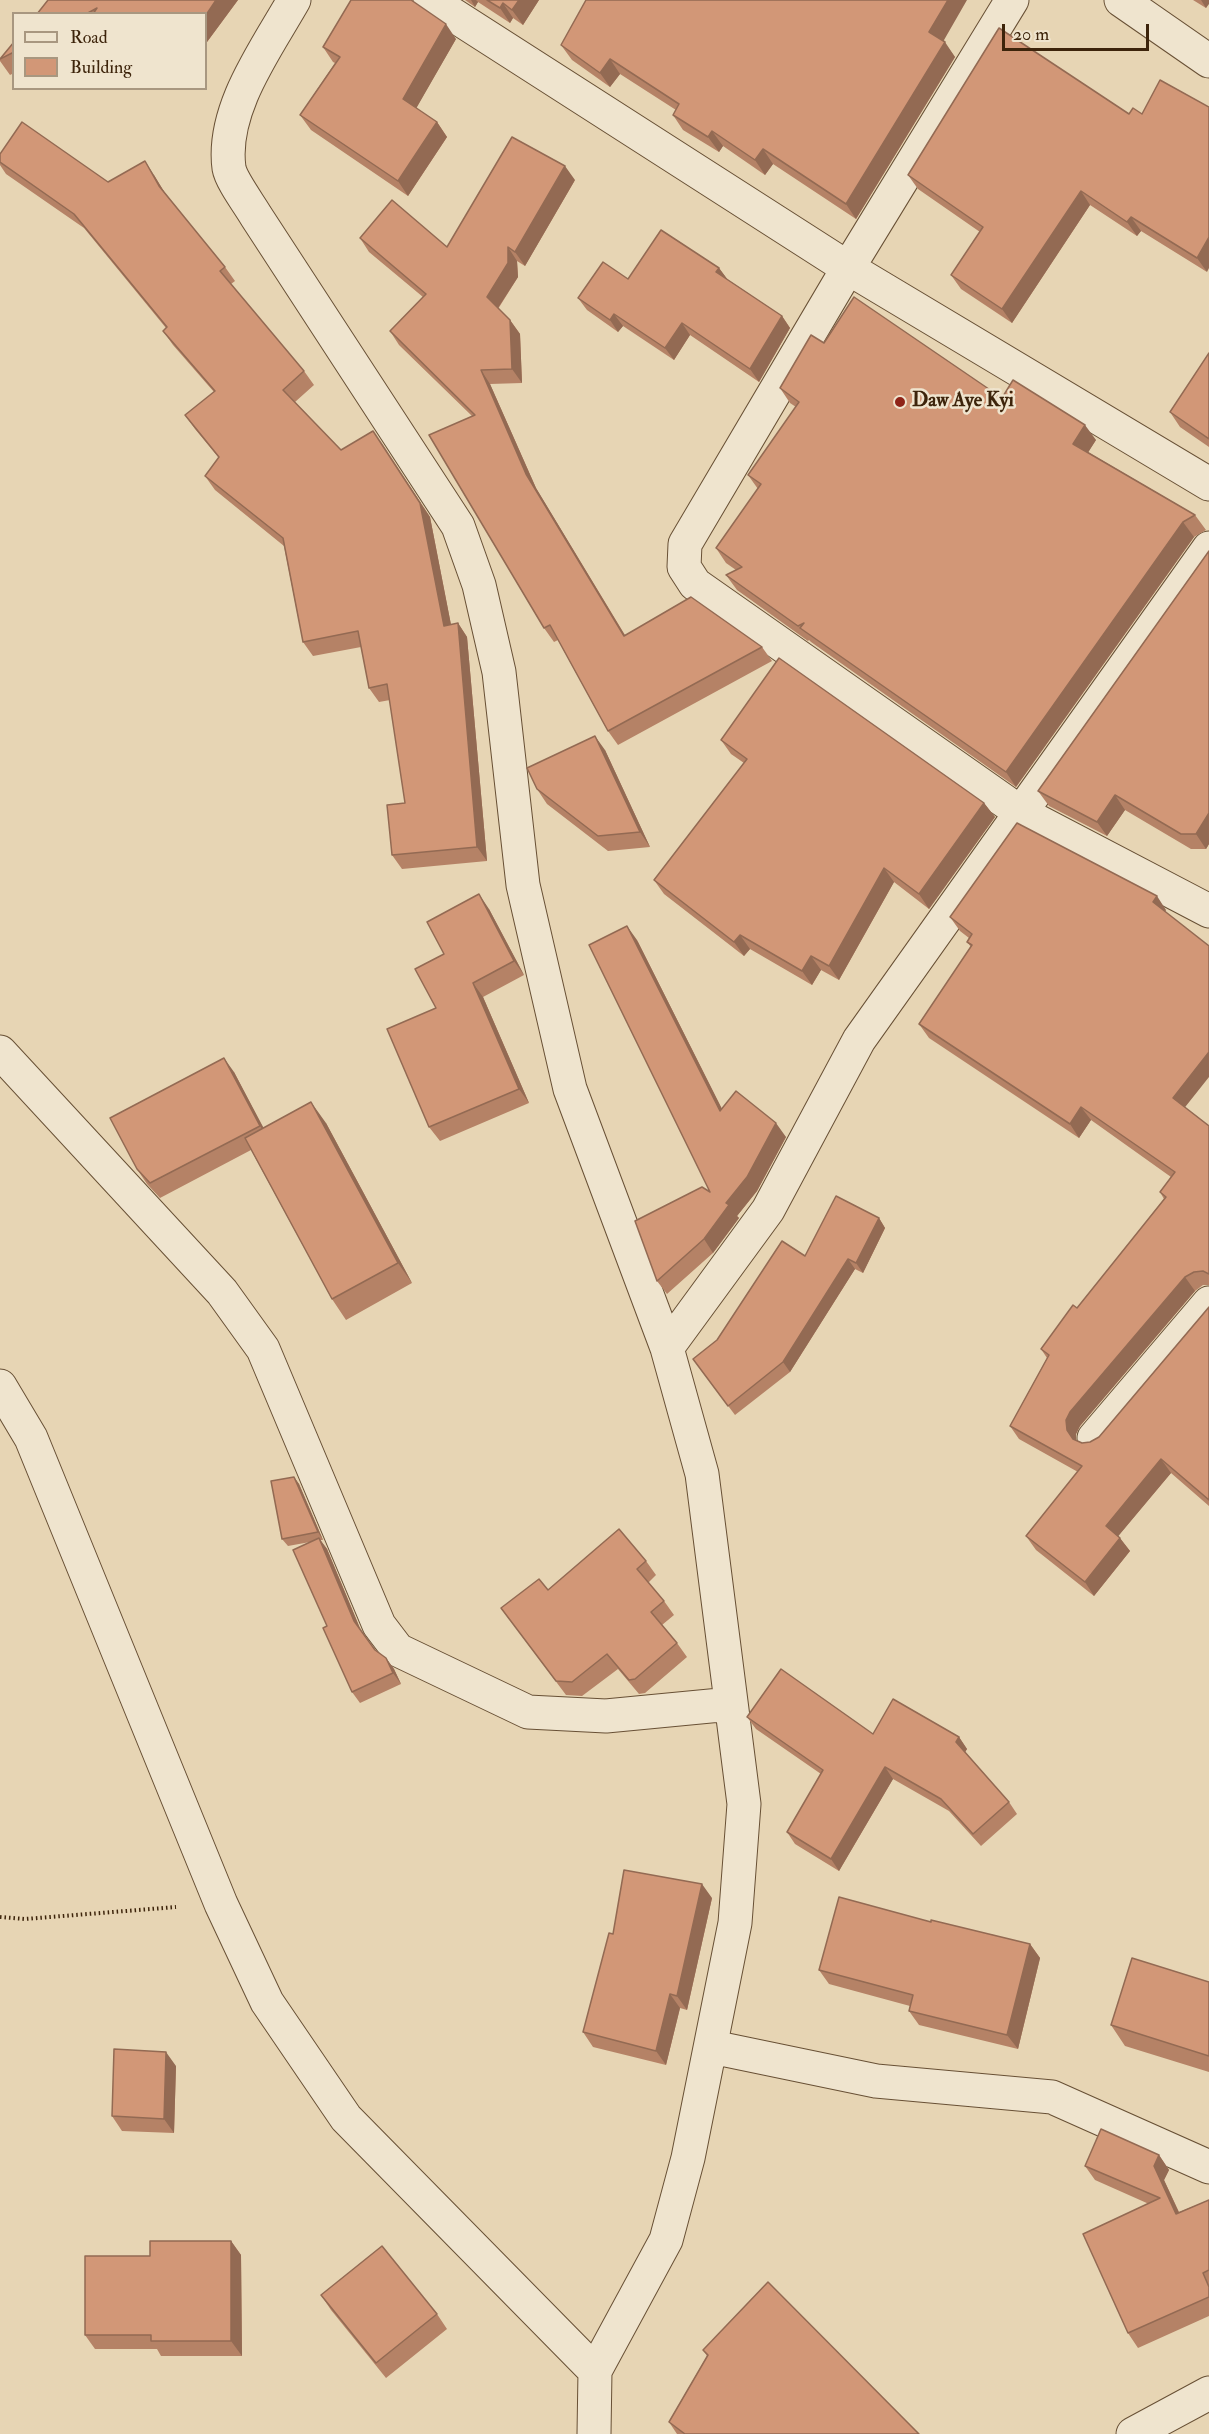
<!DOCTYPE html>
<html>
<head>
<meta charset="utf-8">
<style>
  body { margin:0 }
  #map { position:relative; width:1209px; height:2434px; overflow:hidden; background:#e7d5b4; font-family:"IM FELL Double Pica",serif }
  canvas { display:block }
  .legend { position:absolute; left:12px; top:12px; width:195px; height:78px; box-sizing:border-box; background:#efe4ce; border:2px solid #a89780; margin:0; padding:8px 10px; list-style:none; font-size:18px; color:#3d240b }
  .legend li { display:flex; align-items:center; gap:12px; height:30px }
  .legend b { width:30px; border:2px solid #a89780 }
  .scale { position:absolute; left:1002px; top:24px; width:147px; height:27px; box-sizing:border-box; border:3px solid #3d240b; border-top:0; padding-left:8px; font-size:18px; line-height:21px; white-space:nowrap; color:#3d240b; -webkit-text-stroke:4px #efe4ce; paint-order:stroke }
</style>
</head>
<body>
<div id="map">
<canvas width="1209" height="2434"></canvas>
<ul class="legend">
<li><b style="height:8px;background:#efe4ce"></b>Road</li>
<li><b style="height:16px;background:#d29777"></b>Building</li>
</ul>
<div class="scale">20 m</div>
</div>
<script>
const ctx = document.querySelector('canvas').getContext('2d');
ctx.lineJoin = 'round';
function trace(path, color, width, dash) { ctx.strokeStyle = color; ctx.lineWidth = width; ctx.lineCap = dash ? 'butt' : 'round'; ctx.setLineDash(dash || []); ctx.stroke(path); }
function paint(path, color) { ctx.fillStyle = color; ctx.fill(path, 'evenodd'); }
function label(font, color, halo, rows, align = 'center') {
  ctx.font = font + ' "IM FELL Double Pica",serif'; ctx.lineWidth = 5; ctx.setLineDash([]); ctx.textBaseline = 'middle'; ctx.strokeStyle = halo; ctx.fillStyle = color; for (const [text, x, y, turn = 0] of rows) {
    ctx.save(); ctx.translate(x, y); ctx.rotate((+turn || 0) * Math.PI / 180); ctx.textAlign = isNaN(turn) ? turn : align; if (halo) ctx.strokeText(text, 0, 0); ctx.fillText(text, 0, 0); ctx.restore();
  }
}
const minor = new Path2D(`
  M294,0C267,48 221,109 229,168C231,180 249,204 256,216L458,526L479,585L499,672L523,885L570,1089L667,1348L702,1474L744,1804L735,1923L688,2158L666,2240L595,2371L594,2434
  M430,0L848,268L1209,484
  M1012,0L848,268L685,544L684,567L695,584L1020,812L1209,911
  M1121,0L1209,61
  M0,1052L222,1292L263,1349L379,1625L398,1650L528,1712L606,1716L731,1704
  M667,1348L768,1210L859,1040L1209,548
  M0,1386L31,1438L221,1904L267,2002L346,2118L595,2371
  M1094,1438L1209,1303
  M712,2047L876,2081L1052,2097L1209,2167
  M1133,2434L1209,2393`);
trace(minor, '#685035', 35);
trace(new Path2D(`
  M0,1917L25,1919L176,1907`), '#3d240b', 4, [1.5, 3]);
trace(minor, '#efe4ce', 33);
paint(new Path2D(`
  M48,0H238L207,42L206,41V14H37Z
  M465,0H539L523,25L513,18L510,23L478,2L475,7Z
  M1193,0H1209L1206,8Z
  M456,39L416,108L437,122L447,137L408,196L311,130L300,115L335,63L333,62L323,47Z
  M943,41L955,57L856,219L773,164L765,175L723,146L719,152L683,130L673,115L676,110L620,74L610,87L572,60L561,45Z
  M14,42V73L10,75L0,61V59Z
  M1129,114L1207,272L1141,231L1137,236L1090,205L1012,323L961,289L951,275L980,232L918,189L908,175Z
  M0,154L108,182L154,175L165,193L225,267L235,281L231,284L304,371L314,385L295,402L341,450L373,431L383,445L430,517L451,625L458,623L467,637L487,861L402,869L392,855L405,803L390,700L379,702L369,688L361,647L313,656L303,642L284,546L215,490L205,476L219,458L195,429L185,415L214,392L173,345L163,331L166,328L84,228L6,174L0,165Z
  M575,180L525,266L517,261L518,277L498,309L510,320L520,334L522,383L490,384L536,488L625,635L762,647L772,661L618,745L608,731L558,640L554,642L544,628L472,416L399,345L390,331L423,297L369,252L360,238L447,247Z
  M719,268L727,279L782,316L790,328L759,382L690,335L674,360L623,326L618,332L587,310L578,298L628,279Z
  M824,343L1002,398L1096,440L1088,452L1195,515L1206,530L1194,537L1016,787L811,642L809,640L808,641L737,590L726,575L736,570L726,563L716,548L758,489L748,475L796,407L790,403L780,388Z
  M1209,353V447L1180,427L1170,412Z
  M1209,551V844L1206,849H1191L1125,810L1107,836L1049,806L1038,791Z
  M721,740L984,803L995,817L929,909L894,882L839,980L821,970L812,985L750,949L744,956L664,894L654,880L744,763L731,754Z
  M605,750L650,847L608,851L547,804L537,789Z
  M489,909L524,975L483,997L529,1103L440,1141L429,1127L436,1008L444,954Z
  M1166,910L1165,911L1185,1108L1209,1126V1285H1203L1195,1291L1080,1426L1076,1434V1440L1082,1443L1090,1442L1099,1437L1209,1307V1506L1171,1473L1118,1536L1130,1551L1094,1596L1036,1550L1026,1536L1078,1472L1019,1439L1010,1426L1047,1358L1041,1349L1077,1308L1164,1199L1160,1192L1171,1177L1091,1120L1079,1138L929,1038L919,1024L971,947L967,942L969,938L960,931L950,917Z
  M637,940L722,1109L786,1137L757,1191L737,1216L739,1218L713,1253L667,1294L657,1281L710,1192Z
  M234,1072L263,1128L326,1123L412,1283L346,1320L332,1299L251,1150L160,1198L147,1184L137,1169Z
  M879,1218L885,1228L863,1273L855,1269L790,1372L735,1415L693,1359L717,1340L805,1256Z
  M294,1477L299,1484L323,1540H320L327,1549L361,1631L375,1650L386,1658L394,1669L401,1684L360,1703L352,1692L327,1626L310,1542L288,1546L282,1539Z
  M646,1561L656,1575L648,1583L664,1601L674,1615L662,1625L677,1643L687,1657L645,1693L639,1694L618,1669L582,1696L566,1695L501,1608L548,1590Z
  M747,1717L873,1734L959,1737L967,1749L965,1752L1009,1802L1017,1814L981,1846L949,1811L893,1779L839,1871L795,1844L787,1832L821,1774L756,1729Z
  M712,1898L687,2010L680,2008L666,2065L593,2047L583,2032L613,1934Z
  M931,1922L1030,1944L1040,1958L1018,2049L919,2025L909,2011L910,2006L829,1984L819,1970Z
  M1209,1982V2072L1125,2046L1111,2025Z
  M176,2066L174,2133L122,2131L112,2116Z
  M1159,2155L1169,2170L1164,2180L1179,2212L1209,2200V2316L1138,2348L1128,2333L1149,2204L1095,2180L1085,2166Z
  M231,2241L241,2255L242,2356H161L157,2349H95L85,2335L150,2256Z
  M321,2295L437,2314L447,2329L386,2378L331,2310Z
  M703,2350L919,2434H677L669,2422L707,2356Z`), '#b58266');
paint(new Path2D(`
  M216,0H238L207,42L206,40V15Z
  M471,0H476L478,2L475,7Z
  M519,0H539L523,25L512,10Z
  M948,0H967L940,47L929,32Z
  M1201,0H1209V4L1206,8Z
  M503,3L513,18L510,23L500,8Z
  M446,24L456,39L413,114L403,99Z
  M945,42L955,57L856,219L846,204Z
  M610,59L620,74L610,87L600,73Z
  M437,122L447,137L408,196L398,181Z
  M712,131L723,146L719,152L708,137Z
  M763,149L773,164L765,175L755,160Z
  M145,161L154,175L169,200L159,186Z
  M565,166L575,180L525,266L515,252Z
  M1081,191L1090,205L1012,323L1002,309Z
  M1131,217L1141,231L1137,236L1127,222Z
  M1209,237V268L1207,272L1197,258Z
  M508,247L517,261L518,277L496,311L487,297Z
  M719,268L728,280L716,272Z
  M614,314L623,326L618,332L610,320Z
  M782,316L790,328L759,382L750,369Z
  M510,320L520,334L522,383L512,369Z
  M682,323L690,335L674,360L665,348Z
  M481,370L490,384L536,488L633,649L624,636L526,474Z
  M1085,425L1096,440L1084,459L1073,444Z
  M373,431L430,517L454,640L444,626Z
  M1183,522L1194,537L1016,787L1006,772Z
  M458,623L467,637L487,861L477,847Z
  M595,736L605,750L650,847L640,832Z
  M1115,795L1125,810L1107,836L1097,822Z
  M984,803L995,817L929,909L919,894Z
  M1209,813V844L1206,849L1196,834Z
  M884,868L894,882L839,980L829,966Z
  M479,894L489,909L524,975L514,961Z
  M1157,896L1166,910L1163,915L1153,902Z
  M627,926L637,940L730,1125L720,1111Z
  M740,935L750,949L744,956L734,942Z
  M811,956L821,970L812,985L802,971Z
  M473,983L483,997L529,1103L519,1089Z
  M1209,1052V1077L1182,1111L1173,1098Z
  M224,1058L234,1072L270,1140L260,1126Z
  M311,1102L326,1123L412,1283L398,1263Z
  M1081,1107L1091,1120L1079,1138L1070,1124Z
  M776,1123L786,1137L757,1191L737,1216L739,1218L713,1253L704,1239Z
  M879,1218L885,1228L863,1273L856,1263Z
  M848,1259L855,1269L790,1372L783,1362Z
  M1185,1277L1195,1291L1080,1426L1076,1434V1444L1067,1430L1066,1420L1070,1412Z
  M1161,1459L1171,1473L1115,1540L1106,1526Z
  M294,1477L299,1484L323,1540L318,1532Z
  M319,1538L327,1549L362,1633L354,1621Z
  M1120,1538L1130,1551L1094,1596L1085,1582Z
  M386,1658L394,1669L401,1684L393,1673Z
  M959,1737L967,1749L964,1754L956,1742Z
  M885,1767L893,1779L839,1871L831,1859Z
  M702,1884L712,1898L687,2010L677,1996Z
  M1030,1944L1040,1958L1018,2049L1007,2035Z
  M670,1994L680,2008L666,2065L656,2051Z
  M166,2052L176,2066L174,2133L164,2119Z
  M1159,2155L1169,2170L1164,2180L1186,2228L1176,2214L1154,2166Z
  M231,2241L241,2255L242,2356L231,2341Z`), '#936a53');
const building = new Path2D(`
  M48,0H216L206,15V14H93L97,8L86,14H37Z
  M351,0H411L446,24L403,99L437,122L398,181L300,115L340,57L323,47Z
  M487,0H519L512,10L503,3L500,8Z
  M586,0H948L929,32L945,42L846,204L763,149L755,160L712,131L708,137L673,115L679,104L610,59L600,73L561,45Z
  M999,28L1129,114L1133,108L1142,114L1160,80L1209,107V237L1197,258L1131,217L1127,222L1081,191L1002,309L951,275L983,227L908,175Z
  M14,42V52L0,59Z
  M22,122L108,182L145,161L159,186L225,267L220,271L304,371L283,390L341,450L373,431L420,503L444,626L458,623L477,847L392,855L387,805L405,803L387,684L369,688L358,631L303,642L283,538L205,476L219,457L185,415L215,391L163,331L167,327L74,214L0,162V154Z
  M512,137L565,166L515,252L508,247V263L487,297L510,320L512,369L481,370L526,474L624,636L691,597L762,647L608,731L550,625L544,628L429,435L475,415L390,331L426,294L360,238L392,200L447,247Z
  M661,230L719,268L716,272L782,316L750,369L682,323L665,348L614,314L610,320L578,298L603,262L628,279Z
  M854,297L1002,398L1013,380L1085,425L1073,444L1195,515L1183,522L1006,772L800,628L804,623L798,626L726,575L742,567L716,548L761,484L748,475L799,402L780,388L811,335L824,343Z
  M1209,353V439L1170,412Z
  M1209,551V813L1196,834H1181L1115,795L1097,822L1038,791Z
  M779,658L984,803L919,894L884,868L829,966L811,956L802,971L740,935L734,942L654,880L747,759L721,740Z
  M595,736L640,832L598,836L537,789L527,768Z
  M1017,823L1157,896L1153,902L1209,946V1052L1173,1098L1209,1126V1274L1203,1271L1194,1272L1185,1277L1070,1412L1066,1420L1067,1430L1073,1439L1082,1443L1090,1442L1099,1437L1209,1307V1500L1161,1459L1106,1526L1120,1538L1085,1582L1026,1536L1082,1466L1010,1426L1049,1355L1041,1349L1073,1305L1077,1308L1166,1197L1160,1192L1175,1172L1081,1107L1070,1124L919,1024L972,945L967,942L972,934L950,917Z
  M479,894L514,961L473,983L519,1089L429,1127L387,1029L436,1008L415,969L444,954L427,922Z
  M627,926L720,1111L736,1091L776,1123L747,1177L726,1203L729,1205L704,1239L657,1281L635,1221L702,1187L710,1192L589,945Z
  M224,1058L260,1126L150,1183L137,1169L110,1118Z
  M311,1102L398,1263L332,1299L245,1138Z
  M836,1196L879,1218L856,1263L848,1259L783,1362L728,1406L693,1359L717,1340L782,1241L805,1256Z
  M294,1477L318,1532L282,1539L271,1481Z
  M619,1529L646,1561L637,1569L664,1601L651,1612L677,1643L635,1679L629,1680L607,1654L572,1682L556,1681L501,1608L539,1579L548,1590Z
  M319,1538L354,1621L375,1650L386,1658L393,1673L352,1692L323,1628L327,1626L293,1550Z
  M781,1669L873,1734L893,1699L959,1737L956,1742L1009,1802L973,1834L941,1799L885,1767L831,1859L787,1832L823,1770L747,1717Z
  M624,1870L702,1884L677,1996L670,1994L656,2051L583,2032L609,1933L613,1934Z
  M839,1897L931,1922V1920L1030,1944L1007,2035L909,2011L913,1995L819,1970Z
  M1132,1958L1209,1982V2056L1111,2025Z
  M114,2049L166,2052L164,2119L112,2116Z
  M1101,2129L1159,2155L1154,2166L1176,2214L1209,2200V2270L1203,2273L1209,2287V2297L1128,2333L1083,2234L1160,2198L1085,2166Z
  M150,2241H231V2341H151V2335H85V2256H150Z
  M382,2246L437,2314L376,2363L321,2295Z
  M768,2282L919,2434H685L669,2422L708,2355L703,2350Z`);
paint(building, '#d29777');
trace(building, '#936a53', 1.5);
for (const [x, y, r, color] of [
  [900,402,6,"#8f2418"]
]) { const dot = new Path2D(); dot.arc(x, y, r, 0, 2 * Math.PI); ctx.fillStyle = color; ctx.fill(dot); trace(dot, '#efe4ce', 2); }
label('bold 20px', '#3d240b', '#efe4ce', [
  ["Daw Aye Kyi",912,402]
], 'left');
</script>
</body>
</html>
